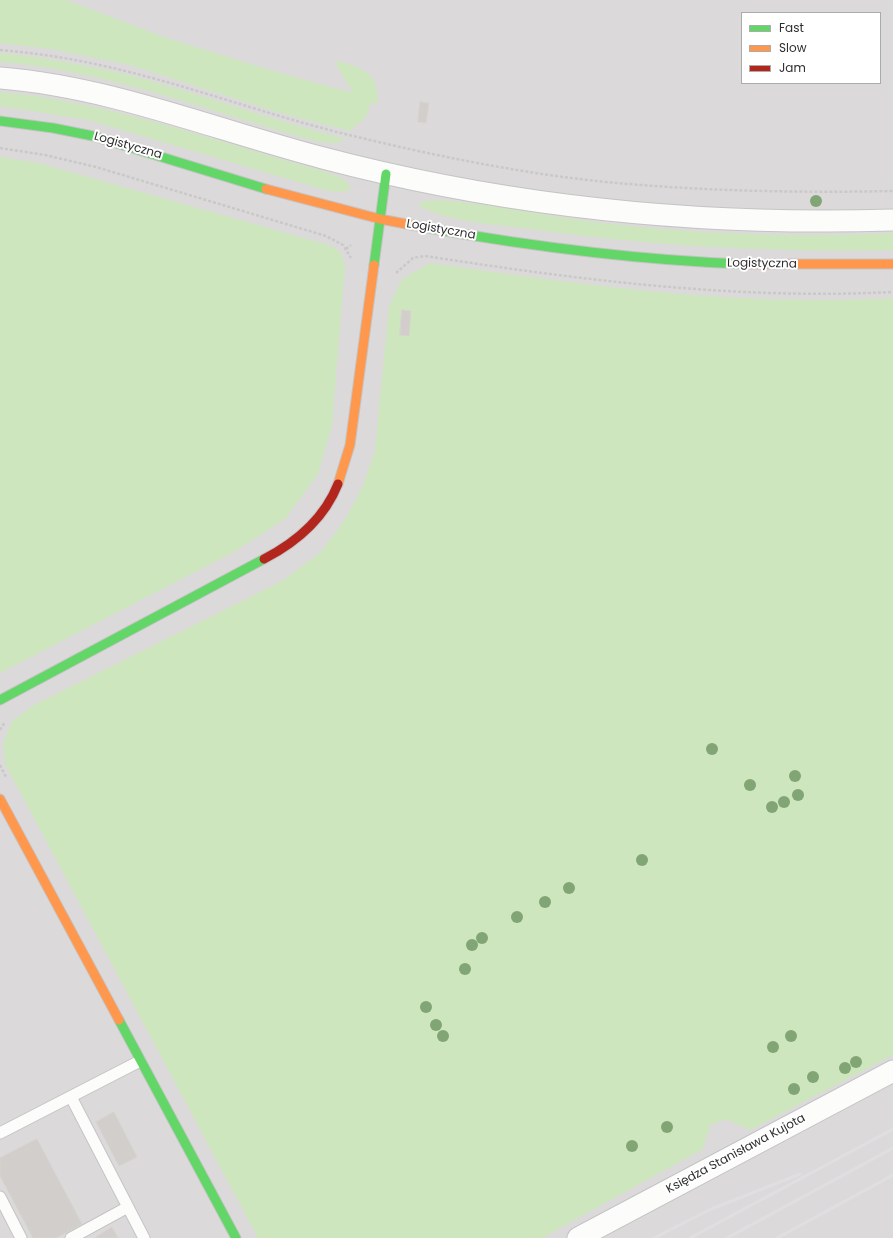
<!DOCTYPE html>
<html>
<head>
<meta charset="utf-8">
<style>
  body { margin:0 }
  #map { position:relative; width:893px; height:1238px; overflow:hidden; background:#ece8e4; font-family:Poppins,sans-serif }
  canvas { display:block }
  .legend { position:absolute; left:741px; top:12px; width:140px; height:72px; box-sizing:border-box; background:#fff; border:1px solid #ababab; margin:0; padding:5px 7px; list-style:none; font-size:12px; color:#2e2e2e }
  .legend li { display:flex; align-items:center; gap:8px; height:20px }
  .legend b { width:20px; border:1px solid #ababab }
</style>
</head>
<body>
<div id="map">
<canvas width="893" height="1238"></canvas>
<ul class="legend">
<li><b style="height:5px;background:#63d668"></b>Fast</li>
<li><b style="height:5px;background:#ff974d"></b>Slow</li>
<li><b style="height:5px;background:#b3261e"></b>Jam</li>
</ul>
</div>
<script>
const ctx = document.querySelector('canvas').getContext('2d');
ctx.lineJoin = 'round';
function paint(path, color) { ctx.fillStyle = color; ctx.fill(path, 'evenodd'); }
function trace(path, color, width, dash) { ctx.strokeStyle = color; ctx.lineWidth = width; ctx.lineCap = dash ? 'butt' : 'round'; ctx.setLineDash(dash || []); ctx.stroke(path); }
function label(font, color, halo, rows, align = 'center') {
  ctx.font = font + ' Poppins,sans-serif'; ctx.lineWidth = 4; ctx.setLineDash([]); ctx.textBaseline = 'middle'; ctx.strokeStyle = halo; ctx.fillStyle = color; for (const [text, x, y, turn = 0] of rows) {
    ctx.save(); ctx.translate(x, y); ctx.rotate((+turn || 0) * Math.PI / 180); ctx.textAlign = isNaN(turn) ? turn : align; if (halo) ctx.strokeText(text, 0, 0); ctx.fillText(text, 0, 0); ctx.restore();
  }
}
paint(new Path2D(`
  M0,0H893V1238H0ZM742,13H880V83H742Z`), '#dcd9db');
paint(new Path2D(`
  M0,0H66L167,38L270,70L353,93L335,63L336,61C363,67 379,73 378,104L371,102L366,117L350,131L277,112L130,65L51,49L0,43Z
  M0,53C43,57 86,65 129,75C202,94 273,121 347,139L335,143L318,142C212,113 110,71 0,62Z
  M0,92C111,102 218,142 326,172C334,175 348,179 351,188C342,194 335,192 325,190L88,120L0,106Z
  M0,157L39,163L332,246L341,253L345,265L332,425L318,474L285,519L232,553L0,673Z
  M437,200C493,204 547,216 602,223C699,234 796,238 893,233V250C771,253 651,246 530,229C493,224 453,223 419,206L421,202Z
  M430,263C583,285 738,307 893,298V1055L750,1130L726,1119L710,1125L703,1149L542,1238H258L5,764L3,743L12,721L34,705L282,581L321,552L344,521L362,488L375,451L389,306L402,279Z`), '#cee6be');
const building = new Path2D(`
  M420,102L429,103L426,123L418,122Z
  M402,310L411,311L409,336L400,335Z
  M114,1112L137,1157L119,1166L96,1122Z
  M37,1139L82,1224L56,1238H33L0,1176V1158Z
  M112,1227L118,1238H96V1237Z`);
paint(building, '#d1cecb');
trace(building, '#d7d4d0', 1);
const lane = new Path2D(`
  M71,1097L144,1238
  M0,1133L140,1061
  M0,1197L21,1238
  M71,1238L128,1207`);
const street = new Path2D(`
  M0,78C112,87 215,130 323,158C509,207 701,226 893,220
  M578,1238L893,1071`);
const fast = new Path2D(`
  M0,121L53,128L93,136L266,189
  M422,227C528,246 635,260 743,264
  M374,265L386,174
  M0,700L264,559
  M119,1020L236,1238`);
const slow = new Path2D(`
  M266,189L380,219L422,227
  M743,264H893
  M338,484L350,445L374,265
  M0,799L119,1020`);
const jam = new Path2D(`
  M264,559C297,542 324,519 338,484`);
trace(lane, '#c5c4c5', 13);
trace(street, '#c5c4c5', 23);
trace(fast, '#c5c4c5', 11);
trace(slow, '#c5c4c5', 11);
trace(jam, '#c5c4c5', 11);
trace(new Path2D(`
  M0,50C35,53 69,58 104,66C185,84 264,114 345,134C431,155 518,173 606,182C701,191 797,193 893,191
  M0,148L45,155L96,167L326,236L343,245L351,258
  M346,249L351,245
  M396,273L413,258L425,256C580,280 736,300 893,292
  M0,730L5,722
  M0,765L6,777`), '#c9c9c8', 2.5, [3, 2]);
trace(lane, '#fcfcfb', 11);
trace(street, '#fcfcfb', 21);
trace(fast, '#63d668', 9);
trace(slow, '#ff974d', 9);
trace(jam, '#b3261e', 9);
trace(new Path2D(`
  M654,1238L709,1210L800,1174
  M690,1238L893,1129
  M727,1238L893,1148
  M777,1238L893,1175`), '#dfdfe1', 3);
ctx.fillStyle = '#82a575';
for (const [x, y] of [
  [816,201],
  [712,749],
  [795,776],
  [750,785],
  [798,795],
  [784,802],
  [772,807],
  [642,860],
  [569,888],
  [545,902],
  [517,917],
  [482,938],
  [472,945],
  [465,969],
  [426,1007],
  [436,1025],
  [443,1036],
  [791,1036],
  [773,1047],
  [856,1062],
  [845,1068],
  [813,1077],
  [794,1089],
  [667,1127],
  [632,1146]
]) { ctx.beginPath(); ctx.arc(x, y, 6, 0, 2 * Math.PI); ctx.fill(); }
label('12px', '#2e2e2e', '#fff', [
  ["Logistyczna",128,146,16],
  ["Logistyczna",441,230,10],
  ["Logistyczna",762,264,1],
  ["Księdza Stanisława Kujota",736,1154,-28]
]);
</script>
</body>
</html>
